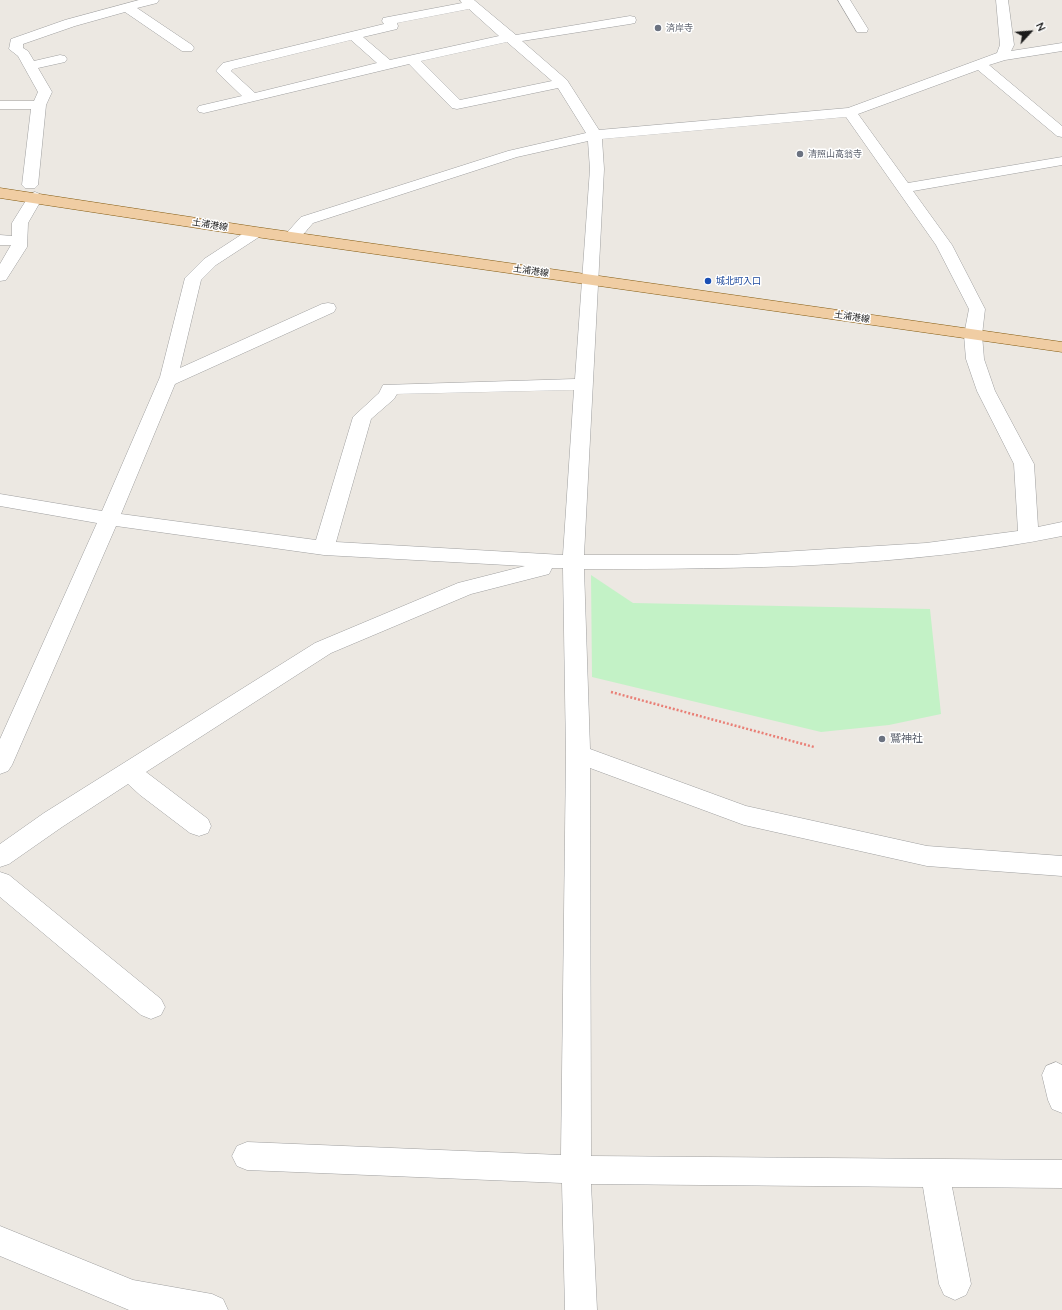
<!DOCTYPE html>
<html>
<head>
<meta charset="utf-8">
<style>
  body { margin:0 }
  #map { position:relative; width:1062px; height:1310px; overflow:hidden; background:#ece8e2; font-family:Quicksand,sans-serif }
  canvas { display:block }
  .north { position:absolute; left:1010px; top:12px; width:40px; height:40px; -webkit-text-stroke:3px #fff; paint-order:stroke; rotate:64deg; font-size:11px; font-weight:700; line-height:16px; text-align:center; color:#1b1b1b }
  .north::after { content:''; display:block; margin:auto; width:14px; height:18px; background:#1b1b1b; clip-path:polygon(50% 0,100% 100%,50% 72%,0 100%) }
</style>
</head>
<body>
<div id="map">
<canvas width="1062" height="1310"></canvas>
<div class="north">N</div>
</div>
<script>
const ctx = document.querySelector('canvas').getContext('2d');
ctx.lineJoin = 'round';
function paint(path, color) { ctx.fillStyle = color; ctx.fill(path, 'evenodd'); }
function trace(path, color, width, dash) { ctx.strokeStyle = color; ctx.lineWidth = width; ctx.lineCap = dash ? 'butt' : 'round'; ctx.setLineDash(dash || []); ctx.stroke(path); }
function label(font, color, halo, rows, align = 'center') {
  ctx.font = font + ' Quicksand,"Noto Sans JP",sans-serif'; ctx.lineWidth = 3; ctx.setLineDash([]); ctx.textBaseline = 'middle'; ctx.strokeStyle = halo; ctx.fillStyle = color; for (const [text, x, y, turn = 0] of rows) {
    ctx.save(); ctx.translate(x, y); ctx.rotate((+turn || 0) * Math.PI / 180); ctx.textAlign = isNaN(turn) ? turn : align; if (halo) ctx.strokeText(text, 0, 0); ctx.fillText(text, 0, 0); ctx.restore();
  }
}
paint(new Path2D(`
  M591,575L633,603L930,609L941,714L889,725L821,732L592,677Z`), '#c3f2c6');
const minor = new Path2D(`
  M139,0H159L157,3L137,8L192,45L194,48L192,51H182L125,12L75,26L23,44V48L28,51L34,61L60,55L65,56L67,59L65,62L38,68L52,92L46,105L38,185L35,188H25L22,185L31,109H0V101H34L38,92L18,56L9,49L11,39L65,20Z
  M460,0H474L516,35L630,16L635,17L636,20L635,23L630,24L522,41L567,80L599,130L848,108L997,53L1000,45L996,0H1008L1014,45L1011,51L1062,43V51L1005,60L989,65L1062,126V137L1057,136L978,70L858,114L908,183L1062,157V165L913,191L952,245L985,309L982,335L984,359L995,391L1034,464L1038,527L1062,522V536C905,568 743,569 584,569L590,749L746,806L927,846L1062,856V876L927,866L744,825L590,768L591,1156L1062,1160V1188L952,1187L971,1284L966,1295L955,1300L944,1295L939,1284L923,1187L591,1184L597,1310H565L562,1183L247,1170L237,1166L232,1156L237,1146L247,1142L561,1155L566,754L563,568H552L549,574L471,594L331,653L146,772L208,819L211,826L208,833L199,836L190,833L140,795L128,784L62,827L9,864L0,867V844L44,813L315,643L458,583L525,566L324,555L116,526L12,765L8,771L0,774V739L97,523L0,506V494L102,511L160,377L185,278L204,259L250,229H262L264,232L262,235L216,265L201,280L180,368L322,304L328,303L334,304L336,308L334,312L175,384L121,514L316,540L353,417L379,393L383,385L575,379L590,169L588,141L517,157L313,223C305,232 298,244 285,240L283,237L301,217L508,151L586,133L558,88L457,109L452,108L409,64L204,113L199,112L197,109L199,106L242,96L216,71L223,63L384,24L382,21L383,18L462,3ZM469,9L499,36L390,60L363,37L397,29L398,26L397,23ZM351,40L377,63L255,93L231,71L233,69ZM507,42L552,81L460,100L421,61ZM846,117L936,245L969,309L964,335L966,359L977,391L1014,464L1018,531L926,543L732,555H584L604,169L602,139ZM574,390L563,555L336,542L371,419L394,399L397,394Z
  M838,0H850L868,29L867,32H857Z
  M35,192L40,194L43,197L28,223L27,247L6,280L0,281V264L11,245H0V235L12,236V223L30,194Z
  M0,872L9,875L161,999L165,1007L161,1015L151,1019L141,1015L0,897Z
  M1056,1062L1062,1065V1113L1052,1109L1048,1100L1042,1075L1046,1066Z
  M0,1226L133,1280L212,1294L223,1299L228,1310H129L0,1256Z`);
const major = new Path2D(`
  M0,188L256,227L1062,342V352L256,237L0,198Z`);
trace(minor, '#9f9f9f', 1);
trace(major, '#835a10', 1);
trace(new Path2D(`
  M611,692L814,747`), '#e97f76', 2.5, [2, 2]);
paint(minor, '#fff');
paint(major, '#f0cda3');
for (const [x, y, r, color] of [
  [658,28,4,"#6b7280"],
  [800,154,4,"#6b7280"],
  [708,281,4,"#1a4fb4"],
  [882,739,4,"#6b7280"]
]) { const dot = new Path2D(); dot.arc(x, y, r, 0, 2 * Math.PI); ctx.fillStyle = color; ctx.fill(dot); trace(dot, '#fff', 1.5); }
label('9px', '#5b616d', '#fff', [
  ["済岸寺",666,28],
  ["清照山高翁寺",808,154]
], 'left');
label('9px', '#1b1b1b', '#fff', [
  ["土浦港線",210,225,9],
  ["土浦港線",531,271,8],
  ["土浦港線",852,317,8]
]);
label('9px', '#164399', '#fff', [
  ["城北町入口",716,281]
], 'left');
label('11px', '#5b616d', '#fff', [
  ["鷲神社",890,739]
], 'left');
</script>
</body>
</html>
